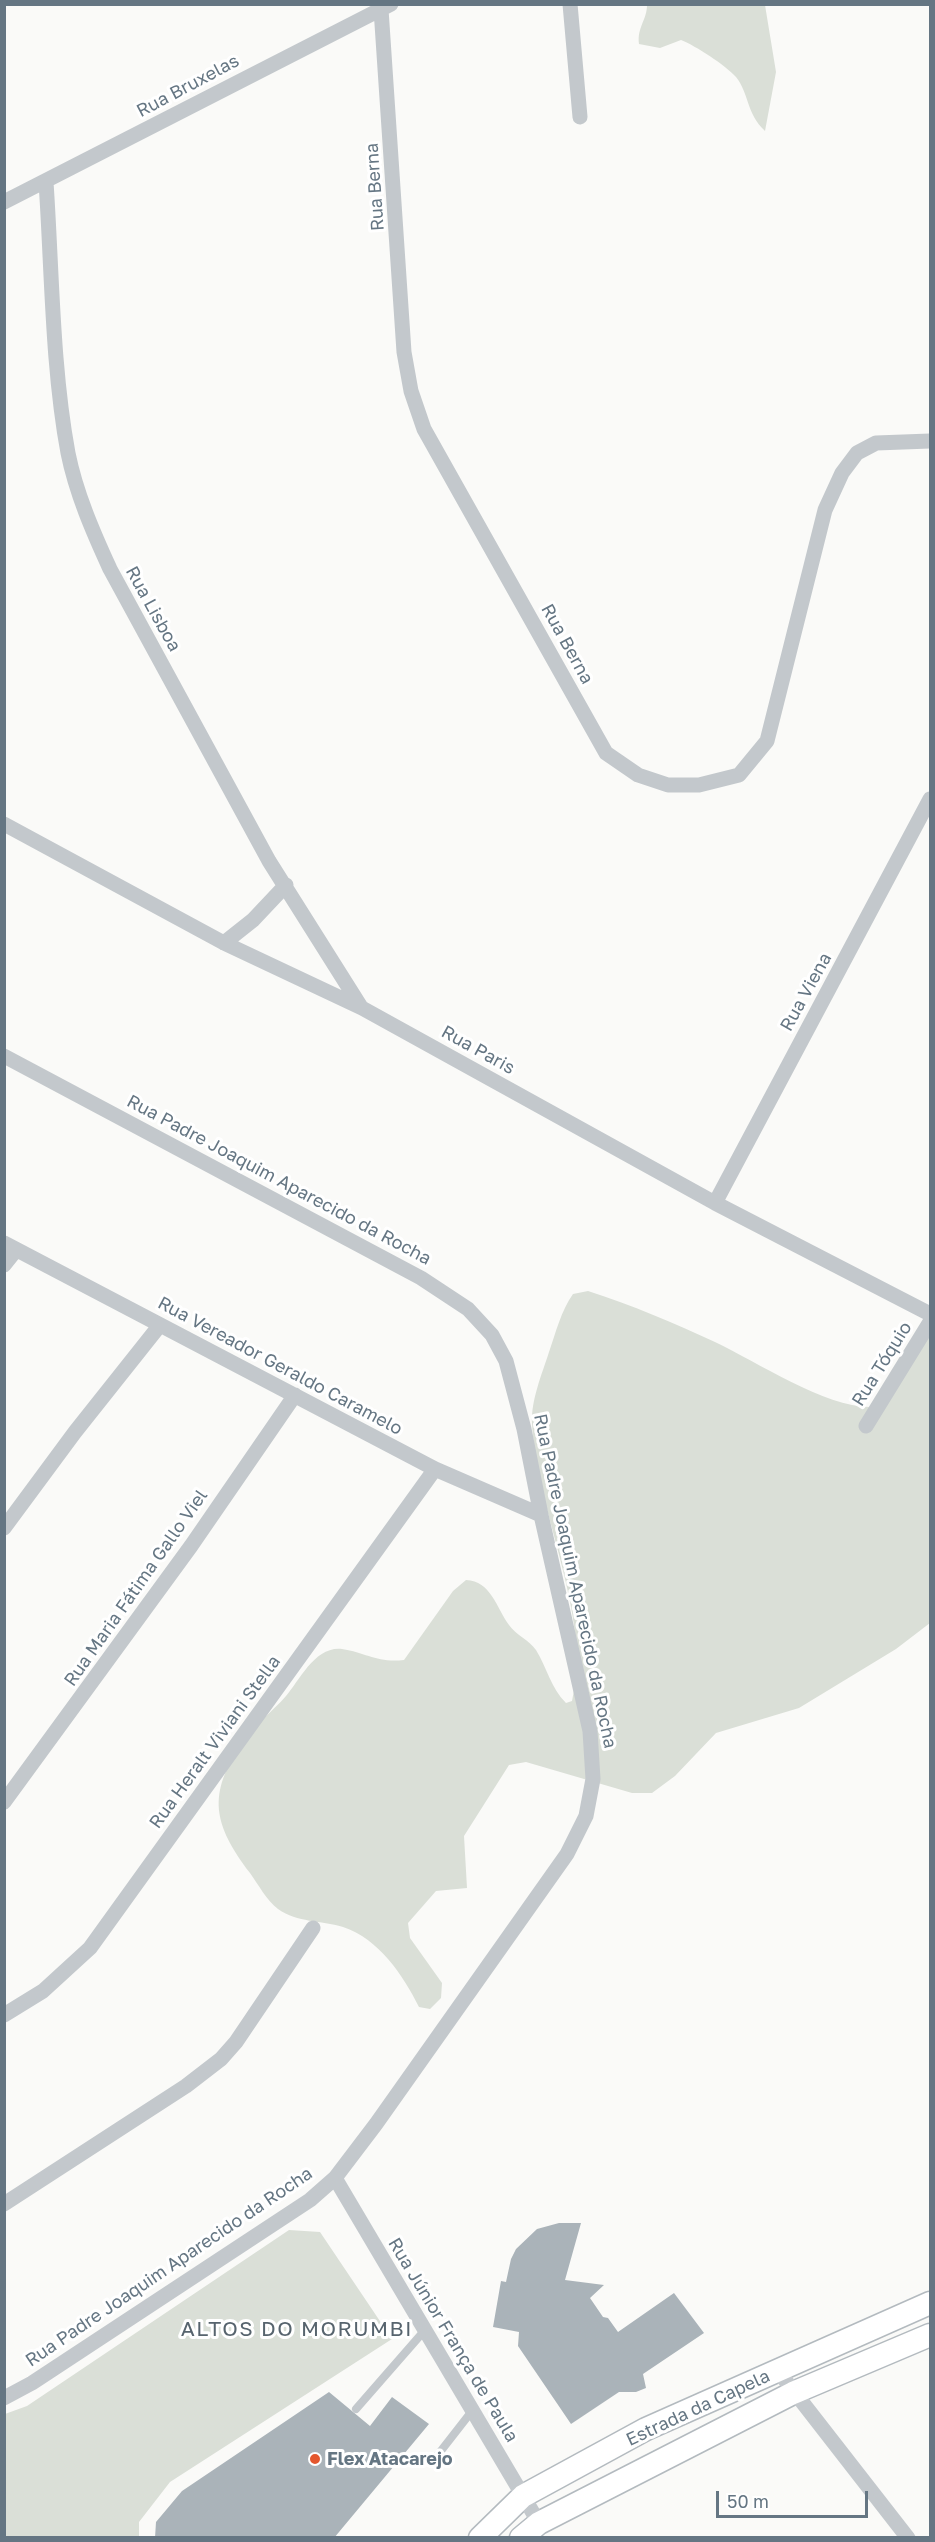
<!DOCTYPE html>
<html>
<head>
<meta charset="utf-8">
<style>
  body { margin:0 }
  #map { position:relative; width:935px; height:2542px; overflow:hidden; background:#fafaf8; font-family:"Golos Text",sans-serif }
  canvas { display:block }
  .frame { position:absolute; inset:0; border:6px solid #657683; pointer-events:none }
  .scale { position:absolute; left:716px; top:2491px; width:152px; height:27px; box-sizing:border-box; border:3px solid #657683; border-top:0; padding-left:8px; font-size:18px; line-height:21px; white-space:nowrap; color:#657683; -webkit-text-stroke:4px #fff; paint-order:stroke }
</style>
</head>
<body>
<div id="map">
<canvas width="935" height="2542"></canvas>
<div class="frame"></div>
<div class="scale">50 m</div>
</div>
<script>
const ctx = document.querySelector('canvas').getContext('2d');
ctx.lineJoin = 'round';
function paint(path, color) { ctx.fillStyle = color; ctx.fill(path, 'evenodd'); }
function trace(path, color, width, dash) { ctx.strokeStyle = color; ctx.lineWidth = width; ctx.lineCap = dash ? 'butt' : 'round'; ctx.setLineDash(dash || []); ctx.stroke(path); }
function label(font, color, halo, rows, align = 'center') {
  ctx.font = font + ' "Golos Text",sans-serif'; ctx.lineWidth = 6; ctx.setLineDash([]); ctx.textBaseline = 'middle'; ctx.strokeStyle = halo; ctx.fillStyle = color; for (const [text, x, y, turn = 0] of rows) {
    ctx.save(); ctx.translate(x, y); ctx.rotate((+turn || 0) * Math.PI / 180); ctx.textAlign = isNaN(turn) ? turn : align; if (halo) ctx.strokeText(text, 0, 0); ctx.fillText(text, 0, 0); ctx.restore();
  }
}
paint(new Path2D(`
  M647,5H765L776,72L765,131C746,113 749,93 736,77C725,65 696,46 681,40L660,48L639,44C637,27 647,20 647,5Z
  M588,1291C632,1305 674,1323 715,1342C757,1362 825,1407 870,1407L930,1329V1623L896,1649L799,1708L716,1733L675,1776L652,1793H632L526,1762L509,1765L464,1836L467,1888L436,1891L408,1923L410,1938L442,1983L441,1998L430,2009L419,2007C403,1975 379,1939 343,1927C320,1920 298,1923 278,1909C267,1901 258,1884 250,1873C213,1824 207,1795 242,1743C254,1725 272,1712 286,1696C300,1680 315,1646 342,1649C367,1653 377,1663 404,1660L453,1591L466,1580C491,1581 496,1607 509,1625C516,1635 529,1640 536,1650C547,1668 551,1688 566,1703L572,1701C593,1615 536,1513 532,1423C531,1400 542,1374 549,1352C556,1332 561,1311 573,1294Z
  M289,2230L320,2232L392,2339L170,2482L139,2522V2537H5V2414L27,2406Z`), '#dadfd7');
paint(new Path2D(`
  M559,2223H581L565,2280L604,2285L590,2298L603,2317L608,2318L618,2332L674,2293L704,2333L643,2374L646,2388L636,2392H619L571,2424L518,2346L519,2332L493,2327L501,2281L506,2282L511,2259L516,2249L537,2229Z
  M329,2392L370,2426L392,2397L429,2424L334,2538H155L156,2522L182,2491Z`), '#aab3b9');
const secondary = new Path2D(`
  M480,2538L523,2496L646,2429L930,2303
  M521,2538L539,2523L793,2393L930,2335`);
trace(secondary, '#b3babf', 25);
trace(new Path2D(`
  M356,2409L425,2330
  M433,2461L472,2411`), '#c3c8cc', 8);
trace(new Path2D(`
  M570,4L580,117
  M381,9L404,352L411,391L424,429L606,753L638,775L668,785H699L739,775L767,741L825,510L842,473L857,453L876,443L930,441
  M46,182C52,270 52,367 68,453C76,493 93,532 110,569L269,861L361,1007
  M4,202L391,4
  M4,824L224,943L362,1008L715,1203L930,1314
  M224,943L253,920L286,885
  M4,1056L421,1278L468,1309L492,1335L506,1361L524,1429L541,1515L590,1731L593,1779L586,1816L567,1854L376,2124L335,2178L310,2200L32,2383L4,2398
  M715,1203L930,799
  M4,1243L435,1469L541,1515
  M4,1265L16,1250
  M866,1426L930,1322
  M4,1528L75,1432L160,1325
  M4,1802L191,1546L295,1395
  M4,2015L43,1991L90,1948L435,1469
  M335,2178L539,2523
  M4,2204L186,2086L221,2059L236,2042L313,1928
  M778,2371L908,2538`), '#c3c8cc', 15);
trace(secondary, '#fff', 22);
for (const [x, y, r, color] of [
  [315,2459,6,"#e4572e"]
]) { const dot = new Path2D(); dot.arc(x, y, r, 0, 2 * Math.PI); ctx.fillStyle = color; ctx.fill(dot); trace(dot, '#fff', 2); }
label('18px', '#657683', '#fff', [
  ["Rua Bruxelas",188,86,-28],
  ["Rua Berna",375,187,-94],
  ["Rua Lisboa",153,609,61],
  ["Rua Berna",567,644,61],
  ["Rua Viena",806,992,-61],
  ["Rua Paris",478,1050,29],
  ["Rua Padre Joaquim Aparecido da Rocha",279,1180,28],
  ["Rua Tóquio",882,1364,-58],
  ["Rua Vereador Geraldo Caramelo",280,1366,28],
  ["Rua Padre Joaquim Aparecido da Rocha",575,1581,78],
  ["Rua Maria Fátima Gallo Viel",136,1588,-55],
  ["Rua Heralt Viviani Stella",215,1742,-54],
  ["Rua Padre Joaquim Aparecido da Rocha",169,2267,-34],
  ["Rua Júnior França de Paula",453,2340,59],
  ["Estrada da Capela",698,2408,-25]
]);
label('bold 18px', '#657683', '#fff', [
  ["Flex Atacarejo",327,2459]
], 'left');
ctx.letterSpacing = '1.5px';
label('21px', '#57646e', '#fff', [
  ["ALTOS DO MORUMBI",297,2329]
]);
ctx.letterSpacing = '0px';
</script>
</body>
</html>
